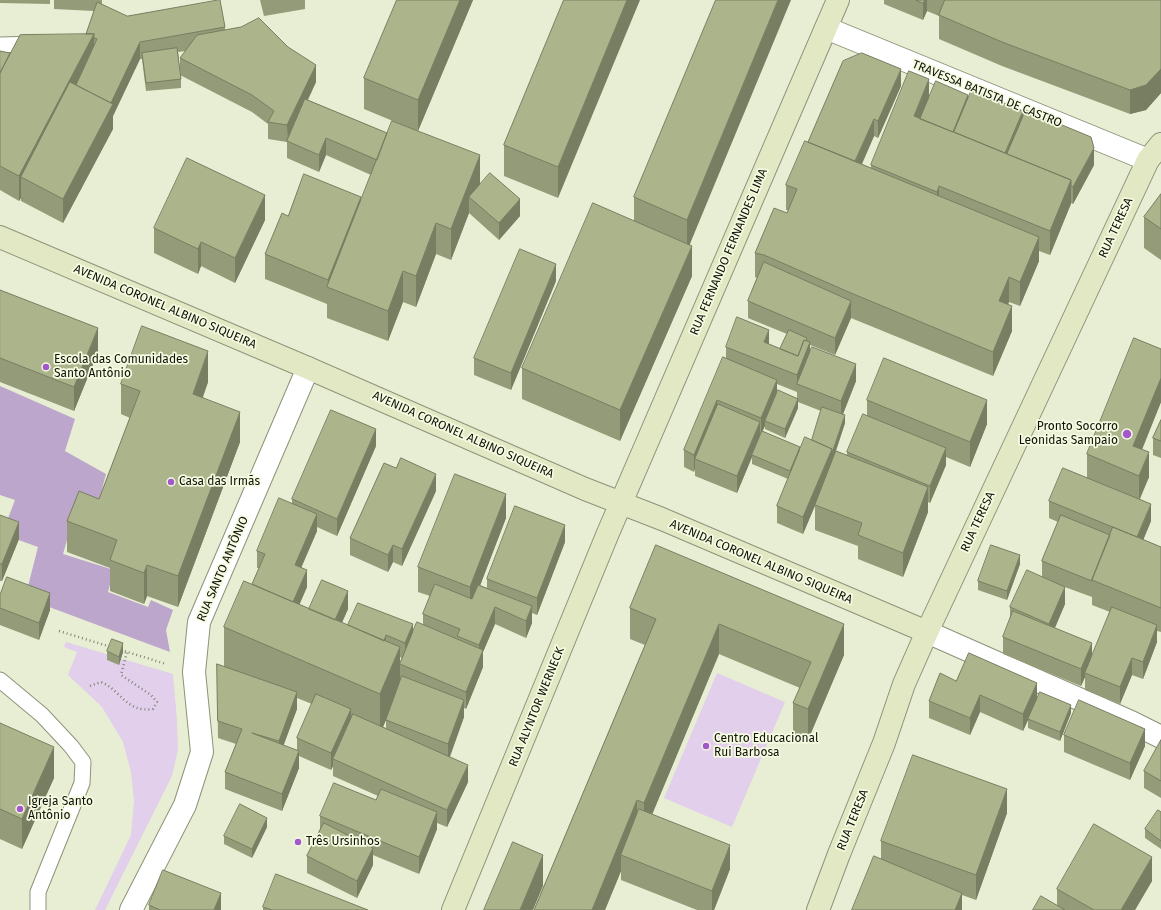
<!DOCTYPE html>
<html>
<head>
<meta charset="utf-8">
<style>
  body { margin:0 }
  canvas { display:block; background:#e7eed3 }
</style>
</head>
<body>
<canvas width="1161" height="910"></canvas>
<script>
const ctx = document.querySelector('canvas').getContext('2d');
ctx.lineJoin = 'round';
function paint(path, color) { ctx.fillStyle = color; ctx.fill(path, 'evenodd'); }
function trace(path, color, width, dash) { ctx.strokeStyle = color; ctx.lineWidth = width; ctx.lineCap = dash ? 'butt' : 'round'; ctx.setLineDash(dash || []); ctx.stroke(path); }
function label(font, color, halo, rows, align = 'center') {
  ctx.font = font + ' "Fira Sans",sans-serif'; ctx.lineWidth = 3.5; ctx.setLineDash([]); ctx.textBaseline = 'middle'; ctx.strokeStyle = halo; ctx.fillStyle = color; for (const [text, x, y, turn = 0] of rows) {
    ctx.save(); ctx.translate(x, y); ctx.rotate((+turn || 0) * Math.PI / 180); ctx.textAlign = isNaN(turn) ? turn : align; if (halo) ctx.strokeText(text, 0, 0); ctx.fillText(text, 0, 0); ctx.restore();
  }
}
paint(new Path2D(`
  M66,642L173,674L177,720L178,750L172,776L105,910H95L131,835L134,801L131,772L123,742L102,707L68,675L77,652L64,647Z
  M717,673L785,702L732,827L664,798Z`), '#e1cfec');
paint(new Path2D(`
  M0,386L75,419L65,451L106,474L95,516H74L63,554L114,570L108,592L148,607L151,600L173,610L166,630L170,652L25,598L38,547L2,534L15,500L0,495Z`), '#bca6cb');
const lane = new Path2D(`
  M0,45L35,44
  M0,680L42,715L71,746L83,762L82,783L38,892V910`);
const street = new Path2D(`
  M826,28L1148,160
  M927,632L1131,722L1161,737
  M131,910L185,805L202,752L194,672L199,622L308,368`);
const secondary = new Path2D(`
  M0,237L308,368L585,489L662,519L927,632
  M453,910L608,533L838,0
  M818,910L839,854L884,743L904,684L927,632L1148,160L1161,144`);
trace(lane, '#8d937a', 17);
trace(street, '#8d937a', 24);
trace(secondary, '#8d937a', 24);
trace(new Path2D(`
  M59,631L111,647
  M121,650L166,664
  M90,686L101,682C121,690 126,713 153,709L157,702L151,695L121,675L127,652`), '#808572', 2.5, [1, 3]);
trace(lane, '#fff', 15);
trace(street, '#fff', 22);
trace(secondary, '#e2e8c4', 22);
paint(new Path2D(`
  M0,0H50V4L0,3Z
  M54,0H102V5L127,16L225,27V30L316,82L308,100L387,133L412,129L364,109V78L397,0H473L418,131L480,185L520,216L499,240L469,213L451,260L436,254L416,307L403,302L388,341L327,318V304L265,279V254L288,216L361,201L371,175L326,155L319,172L287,158V142L268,139V124L252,112L180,75V58L186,51L178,52L181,79V88L146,91L142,59H140L113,116V129L63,223L21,201V198L19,201L0,190V51L10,53L86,34L94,11L54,9Z
  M260,0H305V9L264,16Z
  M564,0L558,198L504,176V145Z
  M716,0L690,245L692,276L620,441L522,399V368L634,220V197Z
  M884,0H1161V93L1146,110L1130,114L1002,66L939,39V16L927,11L923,20L884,4Z
  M901,86L878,138L874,136L862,164L871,168V165L929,97H968L1023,116L1094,165L1073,204L1071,203L1050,255L1039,251V261L1020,306L1009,302L1008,305L1012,331L993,376L851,318L835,355L810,345V351L856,381L843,414L845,423L836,451L847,455V452L867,416V400L987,424L970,467L946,457V465L930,503L928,502V512L903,577L858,559V546L815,530V505L803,534L777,523V506L788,479L752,464V457L737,493L695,476V468L694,472L684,467V450L726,358V347L769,344L780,349L787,334L748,318V301L757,278L755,277V253L787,213L788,210H786V185L808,142ZM777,384L797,392V398L777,392ZM798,402L821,411L812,440L800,450L762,431L765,426V429L785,438L798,408Z
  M1161,194V260L1144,248V217Z
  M265,220L235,283L201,266L198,274L154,253V228Z
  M556,281L511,390L474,375V358Z
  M0,290L98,352L74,411L0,382Z
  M1161,349V402L1142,450L1149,477L1140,499L1151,521L1143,540L1161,547V632L1157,631V642L1143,679L1132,675L1120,704L1085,690V677L1081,686L1003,654V637L1010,621V607L1042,577V561L1058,522L1049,518V501L1087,477V454ZM1062,586L1092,597V605L1110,612L1092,657L1055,628L1065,604Z
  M208,382L203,397L240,442L178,607L147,596L144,604L110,591V568L67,552V521L99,499L130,418L121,414V384Z
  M1161,420V458L1153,455V438Z
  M376,446L337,536L317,527V531L301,568L307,587L299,604L309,609H348L342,623L348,625L413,632L423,625V614L430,596L418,592V567L506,518L480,585L487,588V579L565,542L537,615L532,613V623L526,638L495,624L483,652V667L466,709L464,708V717L450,757L468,782L447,827L437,823V829L419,874L373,855V865L357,898L307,873V856L320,829V816L376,800L378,796L333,776V766L331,770L299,756V768L282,811L225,789V772L236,744L218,738L217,664L224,667V627L252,584L259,568H257V551L292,503V499ZM400,657L402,658L400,664V683ZM297,698L312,704L297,738V751L283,745L297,709ZM386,720V728L383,727Z
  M436,491L402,566L393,562L388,572L350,555V538Z
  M0,515L19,539L2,581H0Z
  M656,545L844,655L808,740L793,734V703L800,688L719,654L652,814L730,869L714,910H697L621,880V871L605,910H534L645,645L630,639V608Z
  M1020,564L1007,600L978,590V581Z
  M0,595L50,610L39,640L0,625Z
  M107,651L123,652L119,665L107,660Z
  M956,681L1037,698L1071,713L1060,741L1028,728V720L1023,731L980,712L970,735L929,718V701Z
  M0,723L54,778L22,849L0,839Z
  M1064,735L1145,746L1130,780L1064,752Z
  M1161,740V798L1144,788V771Z
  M1161,812V849L1145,838V829Z
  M1007,813L976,900L962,895V910L881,860V841Z
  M267,827L252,858L224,844V836Z
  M1152,881L1135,910H1033L1057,905V889Z
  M149,905L221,910H149Z
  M263,907L368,910H263Z`), '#939b78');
paint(new Path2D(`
  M460,0H473L418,131V100Z
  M627,0H640L558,198V167Z
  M778,0H791L687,251V220Z
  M925,0H927V11L923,20V3Z
  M94,34V59L21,177V198L19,201V176Z
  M140,42V59L113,116V129L63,223V199L110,104Z
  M316,65V82L288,141L287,125Z
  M901,69V86L878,138V121Z
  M1161,69V93L1146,110L1130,114V90Z
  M929,79V104L920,125L914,116Z
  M968,95V112L950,138Z
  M1023,111V128L1009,161L1004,157Z
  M874,119V136L853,184V167Z
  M326,138V155L319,172V155Z
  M1094,148V165L1073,204V187Z
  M480,155V186L469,197V213L451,260V229Z
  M1071,180V204L1050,255V231Z
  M939,186V211L937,216V192Z
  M265,195V220L235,283V258Z
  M361,197V221L328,287V280Z
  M520,199V216L499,240V223Z
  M436,223V254L416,307V276Z
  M1039,237V261L1020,306V282Z
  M201,242V266L198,274V249Z
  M692,246V276L620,441V410Z
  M556,264V281L511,390V373Z
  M403,271V302L388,341V311Z
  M1009,277V302L999,325V301Z
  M851,301V318L835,355V338Z
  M1012,306V331L993,376V352Z
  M98,328V352L74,411V387Z
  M769,330V347L764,342Z
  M810,342V359L797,385V375Z
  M208,351V382L193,424V394Z
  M856,364V381L841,419V401Z
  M1161,378V402L1133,471V446Z
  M777,380V397L765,421V426L761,435V418Z
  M798,399V408L785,438V429Z
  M717,400V417L695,459V468L694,472V455Z
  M987,400V424L970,467V442Z
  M240,412V442L178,607V576Z
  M845,415V423L832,462V453Z
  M760,422V439L752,455V457L737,493V476Z
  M376,429V446L337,536V519Z
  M800,447V456L790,479V471Z
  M946,448V465L930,503V486Z
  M832,449V466L803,534V517Z
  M1149,452V477L1139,500V476Z
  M436,474V491L402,566V549Z
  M928,487V512L903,577V553Z
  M506,494V518L470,612V587Z
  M1151,504V521L1137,555V538Z
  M317,514V531L295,582V565Z
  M19,522V539L2,581V564Z
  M565,525V542L537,615V598Z
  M393,545V562L388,572V555Z
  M1020,555V564L1007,600V591Z
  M147,565V596L144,604V573Z
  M307,570V587L289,629V612Z
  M1065,587V604L1049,641V624Z
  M348,591V609L330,648V631Z
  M50,593V610L39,640V623Z
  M532,606V623L526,638V621Z
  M495,607V624L483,652V667L466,709V692L479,660V645Z
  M413,624V641L405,660V643Z
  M719,624V654L644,834V803Z
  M844,624V655L808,740V709Z
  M1157,625V642L1143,679V662Z
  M386,635V652L379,653Z
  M123,643V652L119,665V657Z
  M1092,643V660L1085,673V677L1081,686V669Z
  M400,647V687L380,734V694Z
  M1132,658V675L1120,704V687Z
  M1037,683V700L1023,731V714Z
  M297,692V709L279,758V741Z
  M980,695V712L970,735V718Z
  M464,700V717L448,761V744Z
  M1071,705V713L1060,741V732Z
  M351,709V726L333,759V766L331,770V753Z
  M1145,729V746L1130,780V763Z
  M54,747V778L22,849V819Z
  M299,751V768L282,811V794Z
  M468,765V782L447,827V810Z
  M1007,789V813L976,900V875Z
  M637,800V831L621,855V871L605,910H592Z
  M437,812V829L419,874V857Z
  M267,818V827L252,858V849Z
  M730,845V869L714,910H712V891Z
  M373,848V865L357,898V881Z
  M543,855V886L533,910H520Z
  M1152,857V881L1135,910H1121Z
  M221,893V910H214Z
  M962,893V910H955Z`), '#787e61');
const building = new Path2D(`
  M220,0L225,27L140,42L111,103L76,85L97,39L94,38V34H86L97,2L127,16Z
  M397,0H460L418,100L364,78Z
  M564,0H627L558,167L504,145Z
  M716,0H778L687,220L634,197Z
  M916,0H925L923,3Z
  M945,0H1161V69L1146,85L1130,90L1002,42L939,15Z
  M259,18L288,47L316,65L287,125L268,122L274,111L252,95L180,58L197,35L241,27Z
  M94,34L19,176L0,166V73L20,35Z
  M177,48L181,79L146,83L142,53Z
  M0,51L10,53L0,73Z
  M862,53L901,69L878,121L874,119L855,161L808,142L843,61Z
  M909,71L929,79L914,116L1071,180L1050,231L939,186L937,192L871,165Z
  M936,81L968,95L953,132L920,119Z
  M70,82L113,104L63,199L21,177Z
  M972,89L1023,111L1005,153L954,132Z
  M305,99L387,133L377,160L326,138L319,155L287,141Z
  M1026,110L1091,137L1094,148L1073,187L1071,186V180L1007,154Z
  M392,121L480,155L451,229L436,223L416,276L403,271L388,311L327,287Z
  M805,141L1039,237L1020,282L1009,277L999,301L1012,306L993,352L851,293L764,255L755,253L774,208L787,213L797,189L786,185Z
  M187,158L265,195L235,258L201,242L198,249L154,228Z
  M490,173L520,199L499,223L469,197Z
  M304,174L361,197L328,280L265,254L282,213L288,216Z
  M1161,194V229L1144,217Z
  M593,203L692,246L620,410L522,368Z
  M520,249L556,264L511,373L474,358Z
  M764,262L851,301L835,338L748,301Z
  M0,290L98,328L74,387L0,358Z
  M737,317L769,330L764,342L798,356L804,340L810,342L797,375L726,347Z
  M142,326L208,351L193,394L240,412L178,576L147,565L144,573L110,560L117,540L67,521L79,491L99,499L140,391L121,384Z
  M789,330L807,338L806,341L804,340L798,356L780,349Z
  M1134,338L1161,349V378L1133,446L1149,452L1139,476L1087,454Z
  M812,347L856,364L841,401L797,384Z
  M723,357L777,380L761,418L717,400L694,455L684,450Z
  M884,358L987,400L970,442L867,400Z
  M778,390L798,399L785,429L765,421Z
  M718,404L760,422L737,476L695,459Z
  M822,407L845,415L832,453V449L812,440Z
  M331,410L376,429L337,519L292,499Z
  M863,414L946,448L930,486L847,452Z
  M1161,420V441L1153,438Z
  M762,431L800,447L790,471L752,455Z
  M805,437L832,449L803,517L777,506Z
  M836,451L928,487L903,553L858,535L862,523L815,505Z
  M401,458L436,474L402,549L393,545L388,555L350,538L384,463L396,468Z
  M1063,468L1151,504L1137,537L1049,501Z
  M455,474L506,494L470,587L418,567Z
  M279,498L317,514L295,565L307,570L293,602L252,584L265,554L257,551Z
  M515,506L565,525L537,598L487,579Z
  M0,515L19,522L2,564H0Z
  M1061,515L1110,535L1092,580V581L1042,561Z
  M1113,527L1161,547V608L1092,580Z
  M656,545L844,624L808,709L793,703L811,662L719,624L644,803L637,800L592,910H534L656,619L630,608Z
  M991,545L1020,555L1007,591L978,581Z
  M1027,570L1065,587L1049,624L1010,607Z
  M7,577L50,593L39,623L0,608V595Z
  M322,580L348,591L335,620L309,609Z
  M244,581L400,647L380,694L224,627Z
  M435,584L472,599L478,585L532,606L526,621L495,607L479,645L457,636L460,629L423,614Z
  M358,603L413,624L405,643L386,635L384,641L348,625Z
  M1112,607L1157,625L1143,662L1132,658L1120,687L1085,673Z
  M1013,611L1092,643L1081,669L1003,637Z
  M417,622L483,650L466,692L400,664Z
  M112,639L123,643L119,657L107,651Z
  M969,653L1037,683L1023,714L980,695L970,718L929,701L940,673L956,681Z
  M217,664L297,692L279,741L252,733L299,751L282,794L225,772L242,729L218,721Z
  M402,676L464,700L448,744L386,720Z
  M1040,692L1071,705L1060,732L1028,719Z
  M316,694L351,709L331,753L297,738Z
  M1079,700L1145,729L1130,763L1064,735Z
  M353,714L468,765L447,810L333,759Z
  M0,723L54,747L22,819L0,809Z
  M1161,740V781L1144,771Z
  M913,755L1007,789L976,875L881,841Z
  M334,783L376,800L381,789L437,812L419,857L320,816Z
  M240,804L267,818L252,849L224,836Z
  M639,809L730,845L712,891L621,855Z
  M1158,810L1161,812V841L1145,829Z
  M324,823L373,848L357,881L307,856Z
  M1094,824L1152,857L1121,910H1094L1057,889Z
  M513,842L543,855L520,910H484Z
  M874,856L962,893L955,910H852Z
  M163,870L221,893L214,910H160L149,905Z
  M276,874L368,910H272L263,907Z
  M1041,896L1065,910H1033Z`);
paint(building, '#abb48b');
trace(building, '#787e61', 1);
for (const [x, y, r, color] of [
  [46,367,4,"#a258cb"],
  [1127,434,5,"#a258cb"],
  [171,482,4,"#a258cb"],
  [706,746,4,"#a258cb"],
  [20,809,4,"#a258cb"],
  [298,842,4,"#a258cb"]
]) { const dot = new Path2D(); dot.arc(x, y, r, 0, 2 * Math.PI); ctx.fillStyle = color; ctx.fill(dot); trace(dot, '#f5fbe0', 1.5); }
label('12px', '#101209', '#f5fbe0', [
  ["TRAVESSA BATISTA DE CASTRO",987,94,22],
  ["RUA TERESA",1116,228,-65],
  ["RUA FERNANDO FERNANDES LIMA",729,252,-67],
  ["AVENIDA CORONEL ALBINO SIQUEIRA",165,307,23],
  ["AVENIDA CORONEL ALBINO SIQUEIRA",463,435,24],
  ["RUA TERESA",978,522,-65],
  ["AVENIDA CORONEL ALBINO SIQUEIRA",761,562,23],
  ["RUA SANTO ANTÔNIO",223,569,-67],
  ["RUA ALYNTOR WERNECK",537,707,-68],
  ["RUA TERESA",853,820,-68]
]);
label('12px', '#101209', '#f5fbe0', [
  ["Escola das Comunidades",54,360],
  ["Santo Antônio",54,374],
  ["Pronto Socorro",1118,427,"right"],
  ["Leonidas Sampaio",1118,441,"right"],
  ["Casa das Irmãs",179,482],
  ["Centro Educacional",714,739],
  ["Rui Barbosa",714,753],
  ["Igreja Santo",28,802],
  ["Antônio",28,816],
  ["Três Ursinhos",306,842]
], 'left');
</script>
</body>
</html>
